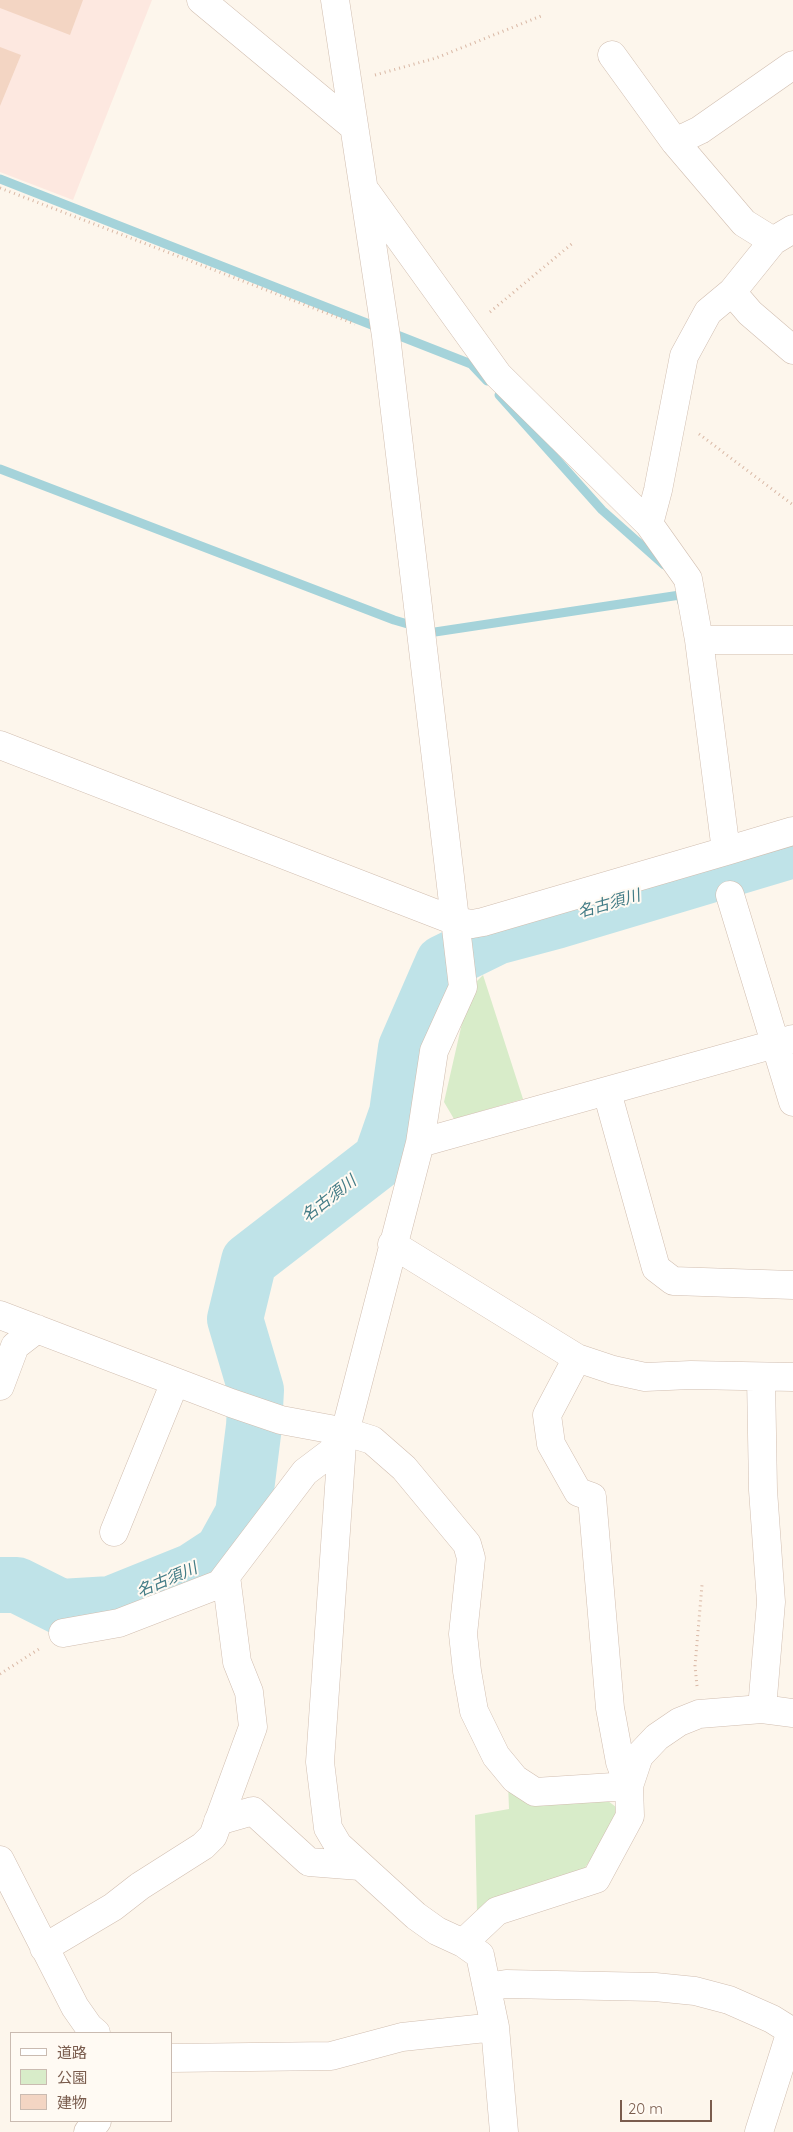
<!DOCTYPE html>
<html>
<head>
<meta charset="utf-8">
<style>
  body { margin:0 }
  #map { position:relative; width:793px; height:2132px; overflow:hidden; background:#fdf6ec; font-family:Quicksand,"Noto Sans JP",sans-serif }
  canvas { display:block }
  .legend { position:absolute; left:10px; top:2032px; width:162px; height:90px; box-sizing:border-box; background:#fffaf3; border:1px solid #cabbb1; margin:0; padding:6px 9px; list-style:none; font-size:15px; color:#7a5c4d }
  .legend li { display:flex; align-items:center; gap:10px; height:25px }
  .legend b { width:25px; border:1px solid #cabbb1 }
  .scale { position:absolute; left:620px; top:2100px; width:92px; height:22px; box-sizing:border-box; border:2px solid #7a5c4d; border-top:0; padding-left:6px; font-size:15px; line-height:18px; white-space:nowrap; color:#7a5c4d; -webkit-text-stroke:4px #fffaf3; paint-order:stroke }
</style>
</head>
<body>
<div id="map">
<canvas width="793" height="2132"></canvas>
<ul class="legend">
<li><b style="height:6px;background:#fff"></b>道路</li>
<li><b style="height:14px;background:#d8ecc9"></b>公園</li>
<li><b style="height:14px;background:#f3d5c3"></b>建物</li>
</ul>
<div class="scale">20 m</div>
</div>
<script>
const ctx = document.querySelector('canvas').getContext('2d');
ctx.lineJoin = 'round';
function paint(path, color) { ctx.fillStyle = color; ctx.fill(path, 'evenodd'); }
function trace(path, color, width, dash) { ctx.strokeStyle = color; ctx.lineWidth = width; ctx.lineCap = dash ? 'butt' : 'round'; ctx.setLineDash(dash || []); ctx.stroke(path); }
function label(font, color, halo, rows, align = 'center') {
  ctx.font = font + ' Quicksand,"Noto Sans JP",sans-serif'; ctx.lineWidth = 4; ctx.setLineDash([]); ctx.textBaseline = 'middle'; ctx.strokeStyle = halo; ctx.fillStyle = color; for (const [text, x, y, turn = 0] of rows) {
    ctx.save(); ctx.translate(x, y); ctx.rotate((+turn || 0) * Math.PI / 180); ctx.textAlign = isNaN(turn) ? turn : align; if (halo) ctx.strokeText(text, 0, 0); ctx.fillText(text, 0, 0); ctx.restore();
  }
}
paint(new Path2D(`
  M0,0H152L73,200L0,172Z`), '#fde8e0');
paint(new Path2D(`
  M483,975L523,1099L454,1119L444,1102L470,988Z
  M508,1783L600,1795L616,1807L614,1826L584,1869L477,1913L475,1815L509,1809Z`), '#d8ecc9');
trace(new Path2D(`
  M0,179L471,364L487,381
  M499,395L602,510L664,565
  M0,469L394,620L435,632L680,595L682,603`), '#a5d3da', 9);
trace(new Path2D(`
  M0,1585H17L61,1607L111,1604L193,1571L222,1552L243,1514L254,1426L256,1390L235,1319L249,1261L381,1159L397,1113L406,1048L443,963L496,937L556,921L793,850`), '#bfe3e8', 56);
paint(new Path2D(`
  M0,0H83L70,35L0,8Z
  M0,47L21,55L0,106Z`), '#f3d5c3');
const minor = new Path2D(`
  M201,0L354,127
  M335,0L386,336L463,987L434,1051L420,1143L342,1444L320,1762L328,1828L338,1845L416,1916L437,1931L463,1943L480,1955L495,2027L504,2132
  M612,55L675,142L744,223L773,241
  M675,142L700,130L793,65
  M793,350L750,313L732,292L773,241L793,229
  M649,524L658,490L684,356L708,312L732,292
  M699,640H793
  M0,745L455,921L472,924L483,922L726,851L699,640L688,579L649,524L498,375L367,193
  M726,851L793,831
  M730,895L793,1102
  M607,1092L656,1268L673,1281L793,1285
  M420,1143L793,1039
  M392,1244L577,1358L613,1370L645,1377L691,1375L793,1377
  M0,1315L231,1403L281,1420L346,1432L372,1440L404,1468L467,1544L471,1558L463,1634L467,1671L474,1711L496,1756L515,1779L535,1792L629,1786L620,1762L610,1708L592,1497L578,1492L551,1444L547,1415L577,1358
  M761,1377L763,1490L771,1602L762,1709
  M0,1386L15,1346L37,1329
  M114,1532L175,1382
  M63,1633L119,1623L220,1584L305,1472L342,1444
  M218,1821L253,1811L309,1862L360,1866
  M0,1860L75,2007L89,2027L96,2033
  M463,1943L497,1911L596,1879L630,1816L629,1786L639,1756L657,1737L679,1722L699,1714L762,1709L793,1713
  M44,1948L113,1907L140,1886L203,1846L213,1836L253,1727L249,1692L237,1662L226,1576
  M488,1987L506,1984L655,1987L695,1991L729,2000L772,2019L791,2031
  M171,2058L331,2056L402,2037L495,2027
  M88,2132L97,2121
  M759,2132L791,2031H793`);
trace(minor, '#d1beb0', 29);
trace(new Path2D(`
  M375,75L436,58L541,16
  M0,188L355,324
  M490,312L574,242
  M699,434L793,505
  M0,1674L39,1649
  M697,1686L695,1666L702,1585`), '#d9b8a5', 3, [1, 4]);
trace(minor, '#fff', 28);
label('italic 16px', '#437c86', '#fffaf3', [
  ["名古須川",609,904,-16],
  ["名古須川",329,1199,-38],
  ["名古須川",167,1580,-23]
]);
</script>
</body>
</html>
